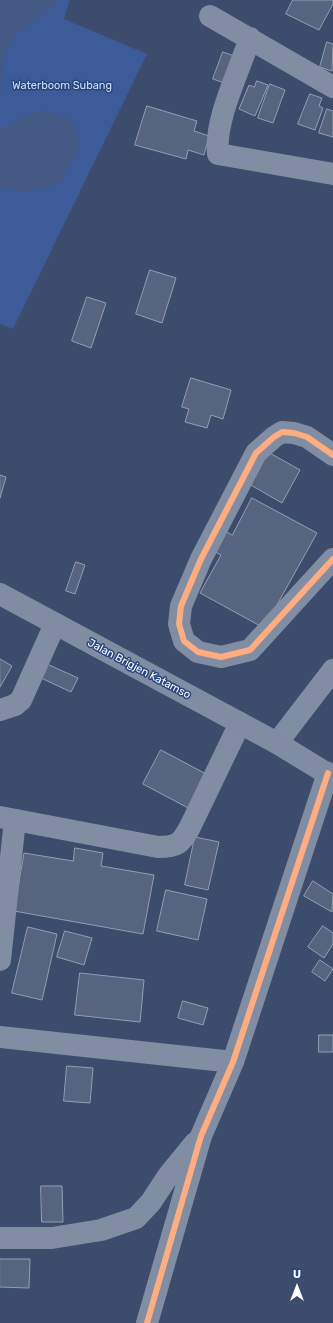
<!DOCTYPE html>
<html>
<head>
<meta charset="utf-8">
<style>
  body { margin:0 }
  #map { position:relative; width:333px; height:1323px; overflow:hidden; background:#3b4c6d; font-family:Rubik,sans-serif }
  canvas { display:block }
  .north { position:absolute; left:277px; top:1267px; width:40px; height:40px; -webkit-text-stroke:3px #274581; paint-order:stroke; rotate:0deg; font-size:11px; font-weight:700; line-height:16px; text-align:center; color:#fff }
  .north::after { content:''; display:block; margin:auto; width:14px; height:18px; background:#fff; clip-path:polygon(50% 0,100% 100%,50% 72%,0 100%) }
</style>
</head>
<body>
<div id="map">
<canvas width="333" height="1323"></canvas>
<div class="north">U</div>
</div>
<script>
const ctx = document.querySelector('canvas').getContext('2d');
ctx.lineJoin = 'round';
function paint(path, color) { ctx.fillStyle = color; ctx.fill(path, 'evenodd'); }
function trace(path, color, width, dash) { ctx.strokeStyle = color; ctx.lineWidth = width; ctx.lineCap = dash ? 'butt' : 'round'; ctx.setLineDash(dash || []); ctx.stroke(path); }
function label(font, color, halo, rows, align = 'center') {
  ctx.font = font + ' Rubik,sans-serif'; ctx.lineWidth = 3; ctx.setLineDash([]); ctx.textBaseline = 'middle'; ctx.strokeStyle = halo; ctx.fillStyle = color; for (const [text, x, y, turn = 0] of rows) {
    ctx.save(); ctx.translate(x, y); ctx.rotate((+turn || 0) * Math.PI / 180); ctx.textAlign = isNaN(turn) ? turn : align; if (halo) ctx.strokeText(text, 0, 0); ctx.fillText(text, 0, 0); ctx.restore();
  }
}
paint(new Path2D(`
  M0,0H70L64,19L147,54L13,329L0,324Z`), '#3c5b98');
paint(new Path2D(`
  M0,0H55L54,5L18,33L4,55L0,104Z
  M46,110L72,119L81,146L60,183L25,192L2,187L0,188V130L23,117Z`), '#445984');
const building = new Path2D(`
  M293,0H333V4L319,30L286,14Z
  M327,42L333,44L332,71L320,67Z
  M223,52L240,58L230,85L213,79Z
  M257,81L268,85L255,116L239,109L249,85L254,87Z
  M270,84L285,90L273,123L258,118Z
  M310,94L322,98L319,106L323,108L315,130L298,124Z
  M147,106L197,121L194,131L209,136L204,155L188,150L186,159L135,145Z
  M327,109L333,111V137L319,133Z
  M150,270L176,278L162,323L136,314Z
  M87,297L106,303L91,348L72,341Z
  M191,378L231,390L223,419L211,415L207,428L185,422L189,409L182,407Z
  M268,452L300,470L282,503L249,484Z
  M0,475L6,477L0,498Z
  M252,498L317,533L264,628L200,593L221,555L212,550L223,530L232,535Z
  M76,562L85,565L75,594L66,591Z
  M0,659L12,666L0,687Z
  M47,664L78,678L71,692L41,678Z
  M161,750L208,775L190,809L143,784Z
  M195,837L219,842L208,890L185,885Z
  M75,848L103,853L101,866L154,875L143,934L14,911L24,853L73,861Z
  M313,881L333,894L332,912L304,896Z
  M166,890L207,899L198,940L157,931Z
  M323,926L333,933V944L324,958L308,947Z
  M28,927L57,934L42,1000L12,993Z
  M65,931L92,938L84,965L57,957Z
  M320,960L333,969L325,981L312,972Z
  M80,973L144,980L140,1022L75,1015Z
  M183,1001L208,1008L203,1025L178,1018Z
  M319,1035H333V1052H319Z
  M67,1066L93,1068L90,1103L64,1101Z
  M41,1186H62L63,1222H42Z
  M0,1259H30L29,1288L0,1287Z`);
paint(building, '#56647f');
trace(building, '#949eb2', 1);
trace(new Path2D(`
  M210,16L333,87
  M250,38C239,71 214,121 218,154L333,174
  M333,455L307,437L294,433L282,432L274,437L256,453L201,559L181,606L179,624L184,641L198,652L221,657L250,650L333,559
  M0,710L15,705L21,700L55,624
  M277,743L333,670
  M0,817L158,847C177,847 181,844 190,827L240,723
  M0,960L15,820
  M0,1037L233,1062
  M0,1238H52L101,1230L136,1218L151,1202L168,1176L195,1143
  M147,1323L201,1136L233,1062L328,773`), '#818da3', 22);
trace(new Path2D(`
  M0,594L277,743L333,777`), '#7f8ca1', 22);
trace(new Path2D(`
  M333,455L307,437L294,433L282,432L274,437L256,453L201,559L181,606L179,624L184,641L198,652L221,657L250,650L333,559
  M147,1323L201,1136L233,1062L328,773`), '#ffac80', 6);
label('11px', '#d2def5', '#274581', [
  ["Waterboom Subang",62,86]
]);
label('11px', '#fff', '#274581', [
  ["Jalan Brigjen Katamso",139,669,28]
]);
</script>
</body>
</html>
